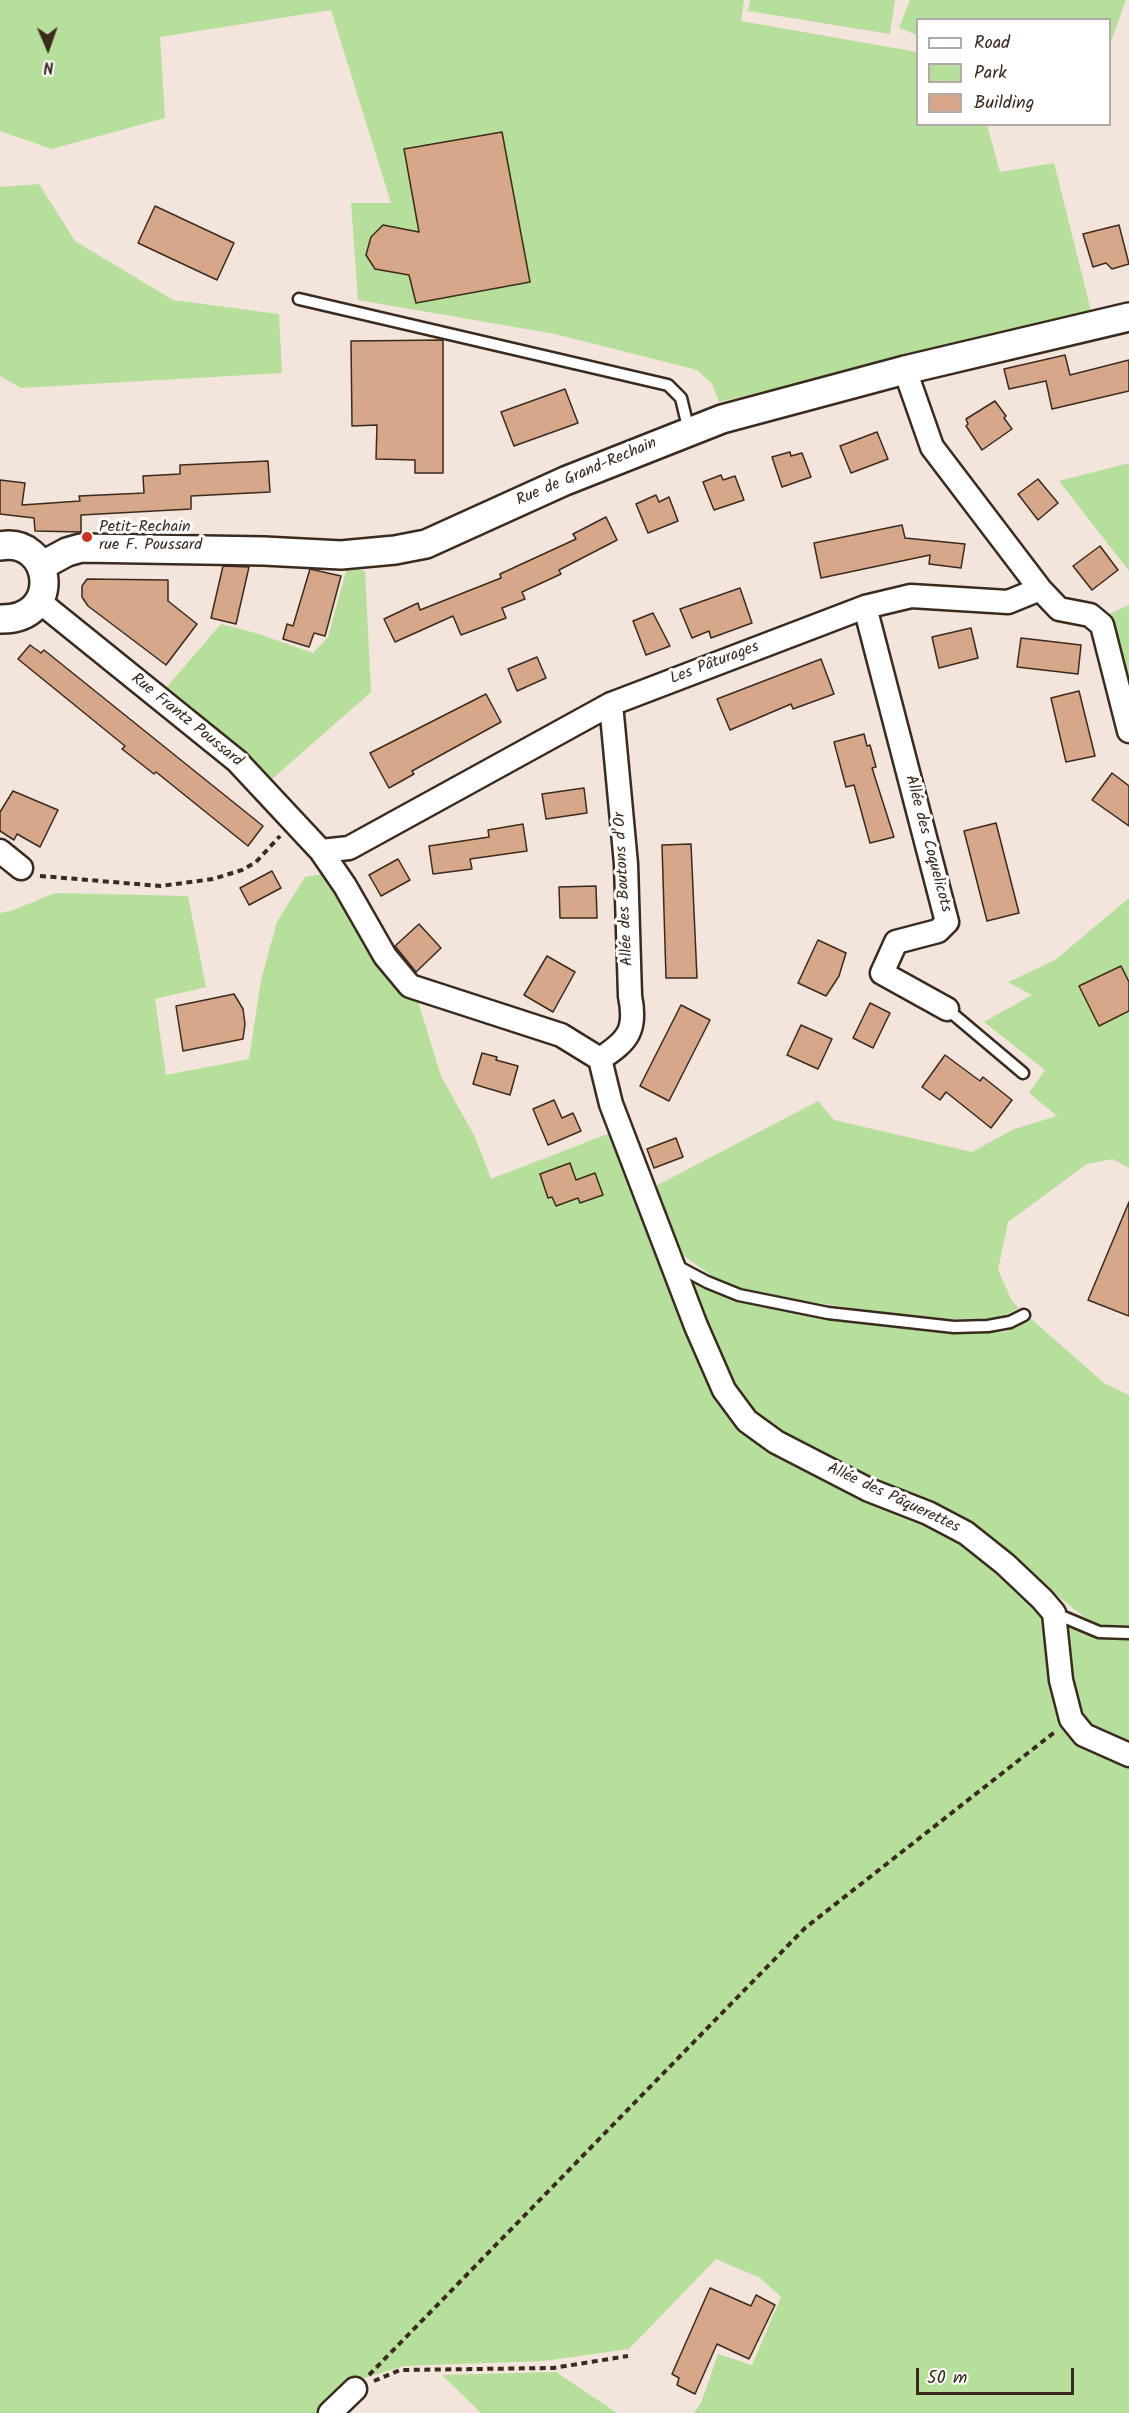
<!DOCTYPE html>
<html>
<head>
<meta charset="utf-8">
<style>
  body { margin:0 }
  #map { position:relative; width:1129px; height:2413px; overflow:hidden; background:#f3e5db; font-family:Kalam,sans-serif }
  canvas { display:block }
  .legend { position:absolute; left:916px; top:18px; width:195px; height:108px; box-sizing:border-box; background:#fff; border:2px solid #b1aaa5; margin:0; padding:8px 10px; list-style:none; font-size:18px; color:#3b2a1e }
  .legend li { display:flex; align-items:center; gap:12px; height:30px }
  .legend b { width:30px; border:2px solid #b1aaa5 }
  .north { position:absolute; left:18px; top:18px; width:60px; height:60px; -webkit-text-stroke:4px #fff; paint-order:stroke; rotate:178deg; font-size:16px; font-weight:700; line-height:24px; text-align:center; color:#3b2a1e }
  .north::after { content:''; display:block; margin:auto; width:21px; height:27px; background:#3b2a1e; clip-path:polygon(50% 0,100% 100%,50% 72%,0 100%) }
  .scale { position:absolute; left:916px; top:2368px; width:158px; height:27px; box-sizing:border-box; border:3px solid #3b2a1e; border-top:0; padding-left:8px; font-size:18px; line-height:21px; white-space:nowrap; color:#3b2a1e; -webkit-text-stroke:4px #fff; paint-order:stroke }
</style>
</head>
<body>
<div id="map">
<canvas width="1129" height="2413"></canvas>
<ul class="legend">
<li><b style="height:8px;background:#fff"></b>Road</li>
<li><b style="height:16px;background:#b6df9b"></b>Park</li>
<li><b style="height:16px;background:#d6a788"></b>Building</li>
</ul>
<div class="north">N</div>
<div class="scale">50 m</div>
</div>
<script>
const ctx = document.querySelector('canvas').getContext('2d');
ctx.lineJoin = 'round';
function paint(path, color) { ctx.fillStyle = color; ctx.fill(path, 'evenodd'); }
function trace(path, color, width, dash) { ctx.strokeStyle = color; ctx.lineWidth = width; ctx.lineCap = dash ? 'butt' : 'round'; ctx.setLineDash(dash || []); ctx.stroke(path); }
function label(font, color, halo, rows, align = 'center') {
  ctx.font = font + ' Kalam,sans-serif'; ctx.lineWidth = 6; ctx.setLineDash([]); ctx.textBaseline = 'middle'; ctx.strokeStyle = halo; ctx.fillStyle = color; for (const [text, x, y, turn = 0] of rows) {
    ctx.save(); ctx.translate(x, y); ctx.rotate((+turn || 0) * Math.PI / 180); ctx.textAlign = isNaN(turn) ? turn : align; if (halo) ctx.strokeText(text, 0, 0); ctx.fillText(text, 0, 0); ctx.restore();
  }
}
paint(new Path2D(`
  M0,0H744L741,21L917,52L918,124L987,125L1000,172L1054,163L1091,311L719,402L712,384L697,370L555,334L358,300L351,203H391L331,10L160,37L165,118L52,149L0,131Z
  M750,0H895L890,34L748,11Z
  M910,0H1126L1110,44V20H918L917,35L899,28Z
  M39,184L75,241L173,300L279,314L282,373L21,388L0,376V187Z
  M1129,463V571L1059,481Z
  M347,568L365,571L371,692L271,780L234,751L165,689L221,624L259,634L313,653L328,637Z
  M1129,605V699L1109,614Z
  M327,873L416,995L441,1076L475,1137L491,1179L615,1131L697,1350L732,1420L777,1453L961,1535L1047,1614L1062,1705L1129,1760V2413H694L701,2403L718,2354L752,2365L781,2297L760,2278L716,2259L629,2349L544,2361L404,2366L355,2381L321,2413H0V913L11,911L55,893L188,896L206,987L155,999L166,1075L249,1059L261,980L277,922L305,877Z
  M1129,898V1168L1113,1159L1087,1164L1008,1222L998,1270L1012,1301L1019,1308L998,1319H930L782,1298L722,1283L671,1247L650,1189L818,1101L834,1120L972,1152L1014,1129L1057,1116L1029,1093L1045,1070L984,1022L1032,995L1008,982L1055,960Z
  M679,1270L733,1299L930,1331L1005,1332L1029,1317L1104,1383L1129,1395V1625L1113,1627L1093,1624L968,1525L777,1436L732,1395Z
  M1062,1622C1086,1634 1102,1638 1129,1639V1747L1076,1721Z
  M556,2372L617,2413H481L442,2375Z`), '#b6df9b');
const building = new Path2D(`
  M502,132L530,282L416,303L409,275L375,269L366,255L371,237L383,225L419,232L404,149Z
  M155,206L234,243L217,280L138,243Z
  M1119,225L1129,264L1112,269L1106,263L1093,267L1083,234Z
  M443,340V473H415V460L376,459L377,425L352,426L351,341Z
  M1065,355L1070,375L1129,360V391L1052,409L1046,381L1009,389L1004,369Z
  M565,389L578,423L514,446L501,412Z
  M995,401L1006,416L1004,418L1012,429L982,450L966,426L968,424L966,419Z
  M877,432L888,459L851,473L840,446Z
  M790,452L791,456L802,453L811,477L782,487L772,457Z
  M268,461L270,492L191,496V509L81,515V532L35,531L34,518L0,514V480L25,483L22,505L80,501L79,496L144,493L143,476L180,474V465Z
  M721,475L723,480L735,476L744,500L714,510L703,482Z
  M1038,479L1058,503L1038,520L1018,494Z
  M656,495L659,502L669,497L678,521L648,533L636,504Z
  M606,517L617,540L559,570L561,574L522,592L525,599L502,608L506,618L461,635L453,616L395,642L384,619L418,603L420,610L501,578L500,574L576,539L573,534Z
  M902,525L905,538L965,544L961,568L929,564L930,555L821,578L814,543Z
  M1100,546L1118,570L1092,590L1073,566Z
  M223,566L249,567L236,624L211,618Z
  M310,569L341,576L325,636L314,633L309,647L283,639L287,624L293,626Z
  M87,579L168,580V601L197,624L166,665L88,606L82,597V586Z
  M740,588L752,623L711,638L709,631L692,638L680,609Z
  M653,613L670,646L646,655L633,621Z
  M971,628L978,658L939,668L932,637Z
  M1021,638L1081,645L1078,674L1017,667Z
  M30,645L41,653L44,650L263,826L248,846L156,772L154,774L122,749L125,746L18,659Z
  M537,657L546,678L517,691L508,669Z
  M821,659L834,694L793,709L791,704L730,730L717,699Z
  M1079,691L1095,756L1066,762L1051,698Z
  M486,694L501,722L412,771L414,774L389,788L370,753Z
  M864,734L867,746L870,745L876,767L872,768L894,837L870,843L854,785L846,787L834,742Z
  M1112,773L1129,786V826L1092,800Z
  M584,788L587,813L546,819L542,794Z
  M13,791L58,810L40,847L17,834L14,840L0,831V812Z
  M996,823L1019,913L987,921L964,831Z
  M523,824L527,851L470,859L472,869L433,874L429,846L489,837L488,830Z
  M691,844L697,978H666L662,845Z
  M398,859L410,880L381,896L369,875Z
  M272,871L281,888L249,905L240,888Z
  M596,886L597,918H560L559,887Z
  M419,924L441,948L416,972L395,946Z
  M818,940L846,953L839,976L826,996L798,983Z
  M547,956L575,972L553,1012L524,995Z
  M1121,966L1129,982V1011L1099,1026L1079,986Z
  M234,994L243,1009L245,1024L243,1039L183,1051L176,1006Z
  M870,1003L890,1013L873,1048L853,1038Z
  M681,1005L710,1020L669,1101L640,1086Z
  M801,1025L832,1039L818,1069L787,1055Z
  M482,1053L497,1057L496,1060L518,1066L510,1095L473,1084Z
  M945,1055L980,1081L983,1077L1012,1100L991,1128L946,1092L940,1100L922,1087Z
  M554,1100L562,1118L573,1113L581,1131L548,1145L533,1109Z
  M676,1138L683,1157L654,1168L647,1149Z
  M570,1163L576,1180L595,1173L603,1195L580,1203L578,1198L556,1206L552,1197L548,1198L540,1174Z
  M1129,1202V1316L1088,1300Z
  M710,2288L751,2306L756,2295L775,2305L749,2359L717,2344L695,2394L677,2385L679,2378L672,2374Z`);
paint(building, '#d6a788');
trace(building, '#3b2a1e', 1.5);
const service = new Path2D(`
  M299,299L668,385L681,398L689,431
  M947,1009L1023,1073
  M675,1265L707,1282L739,1295L828,1313L954,1327L988,1326L1010,1322L1024,1315
  M1054,1613L1099,1632L1129,1633`);
const minor = new Path2D(`
  M905,370L932,447L1040,589L1059,609L1090,615L1102,625L1129,731
  M40,602L237,761L321,851L345,886L385,956L410,986L561,1035L600,1059L611,1104L696,1326L724,1390L747,1421L776,1442L869,1490L928,1513L966,1533L1005,1564L1042,1599L1054,1613L1061,1680L1071,1719L1084,1735L1129,1755
  M865,607L947,922L938,931L896,942L882,973L947,1009
  M0,851L21,868
  M321,851L349,848L611,704L865,607L911,596L1008,602L1040,589
  M600,1059C628,1041 637,1030 630,996L626,864L611,704
  M330,2413L355,2389`);
const tertiary = new Path2D(`
  M0,546C53,536 64,621 0,619
  M41,566L67,552L81,548L264,551L341,555L395,550L426,544L565,481L722,419L905,370L1129,317`);
trace(service, '#3b2a1e', 15);
trace(minor, '#3b2a1e', 27);
trace(tertiary, '#3b2a1e', 32);
trace(new Path2D(`
  M40,876L161,886L213,879L242,870L256,862L280,836
  M369,2375L805,1928L1056,1731
  M374,2381L400,2370L553,2368L628,2356`), '#3b2a1e', 4, [6, 4.5]);
trace(service, '#fff', 10);
trace(minor, '#fff', 22);
trace(tertiary, '#fff', 27);
for (const [x, y, r, color] of [
  [87,537,6,"#c8321e"]
]) { const dot = new Path2D(); dot.arc(x, y, r, 0, 2 * Math.PI); ctx.fillStyle = color; ctx.fill(dot); trace(dot, '#fff', 2); }
label('16px', '#3b2a1e', '#fff', [
  ["Rue de Grand-Rechain",587,473,-23],
  ["Les Pâturages",715,664,-21],
  ["Rue Frantz Poussard",186,721,39],
  ["Allée des Coquelicots",927,844,75],
  ["Allée des Boutons d’Or",625,889,-93],
  ["Allée des Pâquerettes",893,1499,25]
]);
label('16px', '#3b2a1e', '#fff', [
  ["Petit-Rechain",99,528],
  ["rue F. Poussard",99,546]
], 'left');
</script>
</body>
</html>
